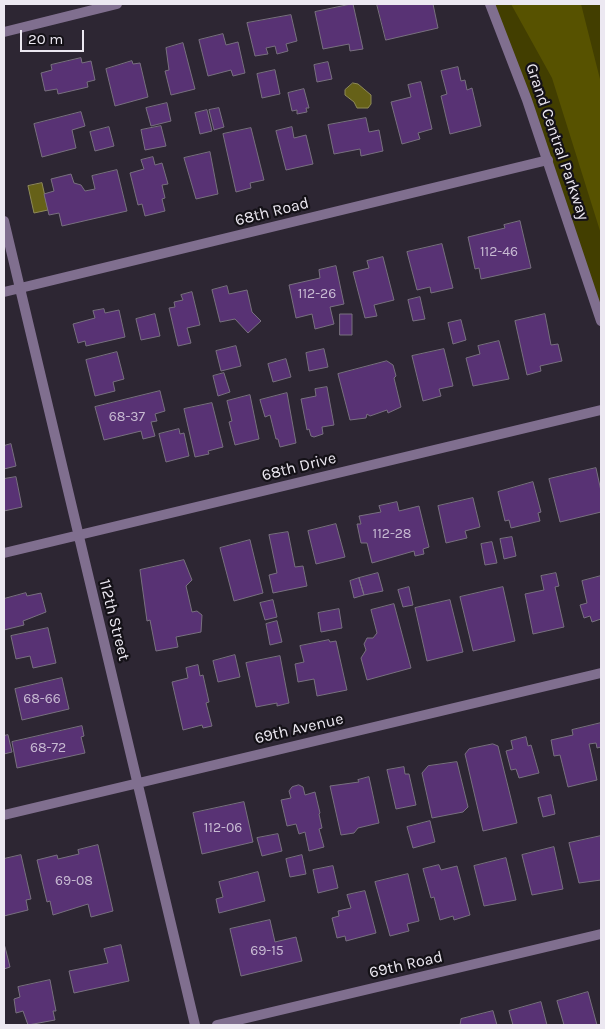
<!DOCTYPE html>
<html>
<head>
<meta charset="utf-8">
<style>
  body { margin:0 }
  #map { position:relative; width:605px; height:1029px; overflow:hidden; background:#2d2633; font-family:Karla,sans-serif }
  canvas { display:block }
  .frame { position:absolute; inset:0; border:5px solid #ece8f1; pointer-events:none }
  .scale { position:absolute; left:20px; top:30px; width:64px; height:22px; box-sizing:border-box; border:2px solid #ece8f1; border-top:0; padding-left:6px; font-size:15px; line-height:18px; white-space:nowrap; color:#ece8f1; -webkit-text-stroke:4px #141117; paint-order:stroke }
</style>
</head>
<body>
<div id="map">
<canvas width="605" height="1029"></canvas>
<div class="frame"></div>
<div class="scale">20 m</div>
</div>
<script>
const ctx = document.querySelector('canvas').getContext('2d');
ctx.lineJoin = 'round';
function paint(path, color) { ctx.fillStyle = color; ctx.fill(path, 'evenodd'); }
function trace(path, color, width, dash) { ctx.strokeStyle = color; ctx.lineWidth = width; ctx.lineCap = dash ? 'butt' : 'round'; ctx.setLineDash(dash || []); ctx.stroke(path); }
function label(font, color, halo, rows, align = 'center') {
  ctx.font = font + ' Karla,sans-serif'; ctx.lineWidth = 4.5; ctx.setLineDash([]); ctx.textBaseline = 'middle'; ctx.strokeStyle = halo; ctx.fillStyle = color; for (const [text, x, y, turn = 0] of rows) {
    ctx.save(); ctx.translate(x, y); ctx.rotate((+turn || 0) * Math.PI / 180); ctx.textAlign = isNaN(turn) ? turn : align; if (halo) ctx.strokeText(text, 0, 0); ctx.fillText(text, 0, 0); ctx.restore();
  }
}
paint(new Path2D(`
  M490,4H601V321Z`), '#423e00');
paint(new Path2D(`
  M511,4H581L601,83V234L552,78Z`), '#575200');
const water = new Path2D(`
  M353,83L358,84L371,95V104L368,108H357L354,102L345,95V90Z
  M42,183L48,210L34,213L28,186Z`);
paint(water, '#666118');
trace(water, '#8e8a59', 1);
const building = new Path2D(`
  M353,4L363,49L350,51L349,44L323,49L315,12Z
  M377,4H433L438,28L386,40Z
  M291,15L297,41L286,44L288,51L277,54L275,46L266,48L268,54L255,56L247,23Z
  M223,34L226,45L238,42L245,73L233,76L231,70L208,76L199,40Z
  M183,43L195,89L171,95L165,71L169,70L166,48Z
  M81,58L82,63L91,61L95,80L87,82L88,87L58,94L57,89L45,91L41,73L52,70L51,65Z
  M132,61L133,64L140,63L148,97L115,106L106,69Z
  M328,62L332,79L317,82L314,65Z
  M458,67L461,81L465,80L467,90L472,88L481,126L450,134L441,96L447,94L441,71Z
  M275,70L280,94L262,98L257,74Z
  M421,82L432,129L418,133L420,139L402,144L391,102L411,97L408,85Z
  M304,89L309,108H306L307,112L297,114V110L292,111L288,93Z
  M167,103L171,121L151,126L146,108Z
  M219,108L224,127L214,130L209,110Z
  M207,110L212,131L200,134L195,113Z
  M81,112L85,126L72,130L76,148L42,157L34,124Z
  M366,118L369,132L379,130L383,151L361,156L360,149L334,154L328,125Z
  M161,126L166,146L145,150L141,130Z
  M109,127L114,146L95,151L90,132Z
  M292,127L294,138L306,135L313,164L286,170L276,131Z
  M251,128L264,180L250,183L251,188L236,192L223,134Z
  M210,152L218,194L196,199L184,158Z
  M153,157L155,165L162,163L168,184L162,185L165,198L162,199L165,211L145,216L142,204L138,205L130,173L144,169L141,160Z
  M117,170L127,211L62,226L59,213L49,215L44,194L54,191L51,179L71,174L74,183L81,185L85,191L95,189L92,176Z
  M520,221L531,268L481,279L479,268L475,269L468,237L505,228L504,225Z
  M442,244L453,288L431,293L430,287L417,290L407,252Z
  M383,257L394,300L374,305L377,316L365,318L353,272L369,268L367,261Z
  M336,266L344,304L330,307L334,324L315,329L312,314L296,318L289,285L320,278L319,270Z
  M227,286L229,294L247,290L252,312L261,321L248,333L235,319L220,322L212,290Z
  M192,292L200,325L187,328L191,343L178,346L169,308L175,307L174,302L183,300L181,295Z
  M420,297L425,319L413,321L408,300Z
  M104,309L105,313L119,310L125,337L86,346L85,341L78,343L73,324L95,318L93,311Z
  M155,314L160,336L141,340L136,319Z
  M340,314H352V335H340Z
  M545,314L551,345L558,344L562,361L540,366L541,371L527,375L515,321Z
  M461,320L466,340L453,344L448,323Z
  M499,341L509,379L473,386L466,358L480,354L478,346Z
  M236,346L241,366L221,371L216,351Z
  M324,349L328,367L309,371L306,353Z
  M444,349L453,386L439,389L441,396L423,401L412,356Z
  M117,352L124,379L113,382L115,391L95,396L86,360Z
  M286,359L291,377L273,382L268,364Z
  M387,361L393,365L396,376L394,378L401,407L388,413L387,410L370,416L367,414L366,418L350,420L338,374Z
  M224,373L230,392L218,396L213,376Z
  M327,387L334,425L322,427L323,434L314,437L311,436L309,429L307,430L301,399L316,396L315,389Z
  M160,391L165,411L155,414L157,421L151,422L155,436L143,439L141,431L104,440L95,407Z
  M287,393L296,443L280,447L278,439H276L270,415L265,417L260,400Z
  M250,395L259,439L235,445L229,422L232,421L227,401Z
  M212,403L223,447L208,451L209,454L195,457L184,409Z
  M179,429L180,434L184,433L189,456L166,462L159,434Z
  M11,444L16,466L4,469V446Z
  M596,468L601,491V512L560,522L549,479Z
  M16,477L22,507L4,511V479Z
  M533,482L541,512L538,513L540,521L511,528L509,520L505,521L498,492Z
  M473,498L480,527L465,531L467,538L446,543L438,506Z
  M397,502L399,511L419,506L429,547L423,549L424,554L415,556L414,551L372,563L367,543H361L357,524H361L359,516L381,512L379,506Z
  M336,524L345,557L316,564L308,531Z
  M288,532L295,567L303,566L307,586L273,593L269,575L277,573L269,535Z
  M512,537L516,556L504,559L500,539Z
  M250,540L263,593L234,601L220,548Z
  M492,542L497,563L485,565L481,544Z
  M184,560L192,580L186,586L192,612L197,611L202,615L201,632L176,637L178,647L156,651L150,620L147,621L140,570Z
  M378,573L383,591L364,595L359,578Z
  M556,573L559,586L555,587L564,627L533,634L525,594L544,590L541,576Z
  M601,576V619L592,622L590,616L584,618L580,605L587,603L582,581Z
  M359,578L364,595L354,598L350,581Z
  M409,587L413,605L403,607L398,590Z
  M503,587L515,641L473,651L460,597Z
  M26,593L27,596L41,593L46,612L23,621L24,625L4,630V599Z
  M273,600L277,617L265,620L260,603Z
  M450,600L463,652L427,661L415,608Z
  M394,604L411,668L367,680L361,658L366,650L364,644L367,638H373L377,633L371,610Z
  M339,609L342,628L321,632L318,613Z
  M277,621L282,642L270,645L266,624Z
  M48,628L56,663L33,668L30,656L16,659L11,636Z
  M329,640L330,642L336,641L347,690L317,696L314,679L298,682L295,664L304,662L300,646Z
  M235,655L240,677L218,682L213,661Z
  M280,656L289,703L277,706V703L256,707L246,663Z
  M198,665L200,676L203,675L209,702L206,703L212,726L203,728L202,725L183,730L172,682L188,678L186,668Z
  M62,678L69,709L22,720L15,689Z
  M601,723V747L597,748L596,743L589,744L597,780L568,787L560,755L554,756L551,740L573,735L572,730Z
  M82,726L84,736L81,737L85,753L17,768L12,742Z
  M8,735L12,752L4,754V736Z
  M526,737L528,746L531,745L539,773L519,778L516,769L511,770L506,751L513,749L511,741Z
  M493,744L498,746L517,823L483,831L465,754L469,749Z
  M457,762L468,807L463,812L432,818L422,773L428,766Z
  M404,767L405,774H409L416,805L396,809L387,770Z
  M369,777L379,823L358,828L354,833L341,835L330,786L359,782L358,780Z
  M299,785L303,787L305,795L315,792L320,813L319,814L322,828L319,829L324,847L309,851L305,832L299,834L296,824L287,826L281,800L291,798L289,791L292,787Z
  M551,795L555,814L543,817L538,798Z
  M244,802L253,842L202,854L193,813Z
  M430,821L435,842L413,848L407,827Z
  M278,834L282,851L262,856L257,838Z
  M601,836V880L579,883L569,843Z
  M98,845L113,911L91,917L88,904L53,915L50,901L47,902L37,860L57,855L58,859L79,854L78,850Z
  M554,847L563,889L532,895L522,855Z
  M21,855L31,899L26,900L28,910L4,916V859Z
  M302,855L306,874L290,877L286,859Z
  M506,858L516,900L484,906L474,866Z
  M439,865L441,870L457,866L470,915L454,920L453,916L440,920L434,897L431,898L423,869Z
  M333,866L338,888L318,893L313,870Z
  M258,872L265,901L219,913L216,899L223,897L219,882Z
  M408,874L419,921L407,924L409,931L390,936L375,882Z
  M365,891L376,933L346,941L345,936L337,938L332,918L339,916L338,911L351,908L347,895Z
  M270,920L275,942L296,937L302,961L241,976L230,929Z
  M121,945L129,981L74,993L69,971L108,963L104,949Z
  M5,947L10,967L4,969V948Z
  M50,980L56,1011H53L55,1020L28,1025L23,1011L16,1013L14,999L20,997L18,987Z
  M588,992L597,1025H564L557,1001Z
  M541,1002L547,1025H513L509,1011Z
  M493,1011L497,1025H460L461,1019Z`);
paint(building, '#583274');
trace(building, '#78707f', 1);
trace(new Path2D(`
  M4,32L117,4
  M4,221L195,1025
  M4,292L548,160
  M4,553L601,410
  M4,815L601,673`), '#806f8f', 10);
trace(new Path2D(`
  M490,4L527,100L601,321
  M217,1025L601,934`), '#806f8f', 10);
label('14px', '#c7bad2', null, [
  ["112-46",499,252],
  ["112-26",317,294],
  ["68-37",127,417],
  ["112-28",392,534],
  ["68-66",42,699],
  ["68-72",48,748],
  ["112-06",223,828],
  ["69-08",74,881],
  ["69-15",267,951]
]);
label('16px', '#ece8f1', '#141117', [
  ["Grand Central Parkway",557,142,71],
  ["68th Road",272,212,-14],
  ["68th Drive",299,467,-14],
  ["112th Street",114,620,76],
  ["69th Avenue",299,729,-13],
  ["69th Road",406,965,-13]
]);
</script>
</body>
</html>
